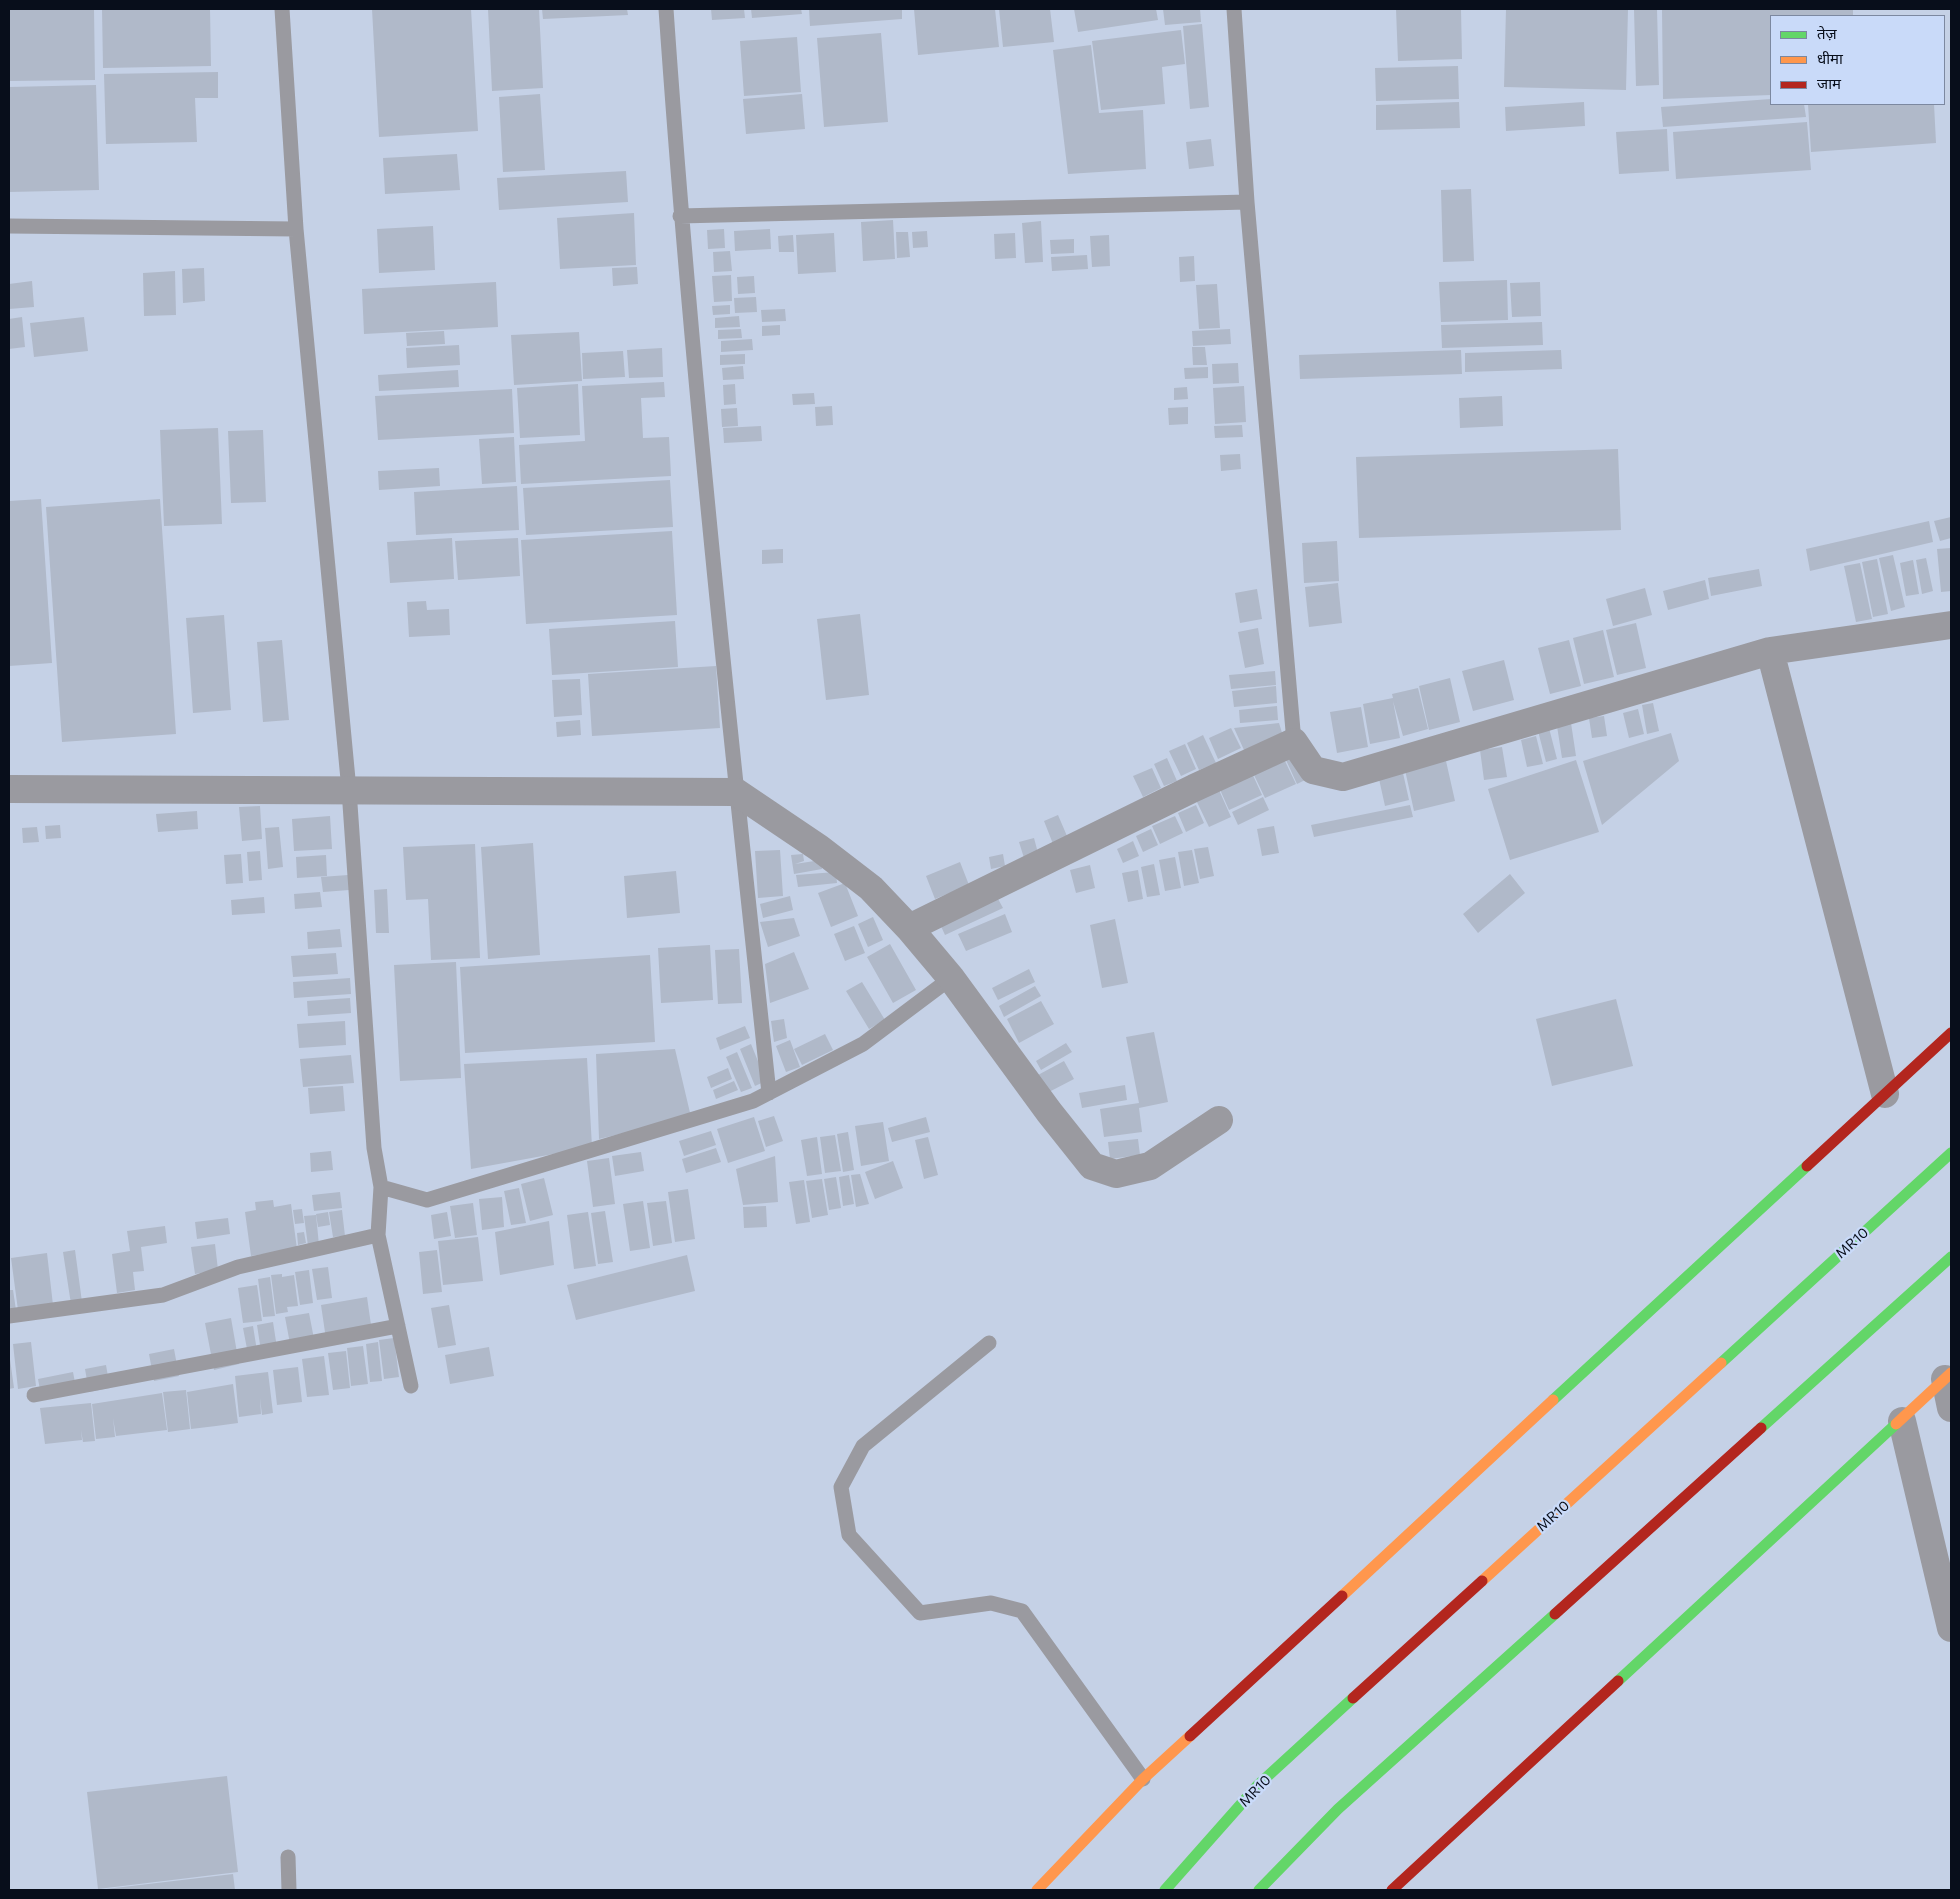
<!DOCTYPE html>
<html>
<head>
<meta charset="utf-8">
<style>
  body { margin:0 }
  #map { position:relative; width:1960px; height:1899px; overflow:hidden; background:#c5d1e6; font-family:Commissioner,"Noto Sans Devanagari",sans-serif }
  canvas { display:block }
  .frame { position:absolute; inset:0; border:10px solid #080e1b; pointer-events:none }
  .legend { position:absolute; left:1770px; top:15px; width:175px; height:90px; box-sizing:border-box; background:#c9daf9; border:1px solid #7c88a0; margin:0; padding:6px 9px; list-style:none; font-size:15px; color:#080e1b }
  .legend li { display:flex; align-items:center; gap:10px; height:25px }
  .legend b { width:25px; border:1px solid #7c88a0 }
</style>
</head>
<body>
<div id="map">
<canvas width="1960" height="1899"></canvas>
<div class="frame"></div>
<ul class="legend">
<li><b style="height:6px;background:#63d668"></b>तेज़</li>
<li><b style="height:6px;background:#ff974d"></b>धीमा</li>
<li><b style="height:6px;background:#b3261e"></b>जाम</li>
</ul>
</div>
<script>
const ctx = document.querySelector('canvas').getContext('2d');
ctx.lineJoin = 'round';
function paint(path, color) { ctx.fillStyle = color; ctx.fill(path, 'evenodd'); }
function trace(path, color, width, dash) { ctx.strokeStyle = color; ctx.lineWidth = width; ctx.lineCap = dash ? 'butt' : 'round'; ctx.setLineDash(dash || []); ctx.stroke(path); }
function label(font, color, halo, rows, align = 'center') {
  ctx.font = font + ' Commissioner,sans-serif'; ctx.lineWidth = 4.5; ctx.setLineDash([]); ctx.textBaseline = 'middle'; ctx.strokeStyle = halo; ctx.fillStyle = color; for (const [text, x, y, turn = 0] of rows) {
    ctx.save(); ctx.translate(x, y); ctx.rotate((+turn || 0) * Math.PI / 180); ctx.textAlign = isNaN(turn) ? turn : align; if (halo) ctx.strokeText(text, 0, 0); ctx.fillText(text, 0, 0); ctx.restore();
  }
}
paint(new Path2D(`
  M9,9H94L95,80L9,81Z
  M102,9H210L211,66L103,68Z
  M372,9H471L478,131L379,137Z
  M488,9H539L543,88L492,91Z
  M542,9H627L628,15L543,19Z
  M711,9H744L745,18L712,20Z
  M751,9H801L802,14L752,18Z
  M809,9H902V19L810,26Z
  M914,9H995L999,47L918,55Z
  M999,9H1050L1054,42L1003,47Z
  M1074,9H1156L1158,20L1078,32Z
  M1163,9H1200L1201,22L1165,25Z
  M1396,9H1461L1462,59L1398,61Z
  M1506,9H1628L1626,90L1504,87Z
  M1634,9H1657L1659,85L1636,86Z
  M1662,9H1853V16H1771V95L1663,99Z
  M1202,24L1209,107L1190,109L1183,26Z
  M1181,30L1185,64L1162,67L1165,104L1101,110L1092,41Z
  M881,33L888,122L824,127L817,38Z
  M797,37L801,92L744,96L740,41Z
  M1091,45L1099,113L1143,110L1146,169L1068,174L1053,50Z
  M1458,66L1459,99L1376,101L1375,68Z
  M218,72V98H195L197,142L106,144L104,74Z
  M96,85L99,190L9,192V87Z
  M540,94L545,170L503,172L499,97Z
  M802,94L805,129L746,134L743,99Z
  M1771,99V104H1804L1806,117L1663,127L1661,107Z
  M1459,102L1460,128L1376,130V105Z
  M1584,102L1585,126L1506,131L1505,107Z
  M1808,104H1934L1936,143L1811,152Z
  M1807,122L1811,170L1676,179L1673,132Z
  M1667,129L1669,171L1619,174L1616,132Z
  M1211,139L1214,166L1189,169L1186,142Z
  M457,154L460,190L385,194L383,158Z
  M626,171L628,202L499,210L497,178Z
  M1471,189L1474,261L1443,262L1441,190Z
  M634,213L636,265L560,269L557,218Z
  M893,220L895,259L863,261L861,222Z
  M1041,221L1043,262L1025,263L1022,223Z
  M433,226L435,270L379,273L377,229Z
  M724,229L725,248L708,249L707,230Z
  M770,229L771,249L735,251L734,231Z
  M927,231L928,247L913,248L912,232Z
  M896,232H908L910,257L897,258Z
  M834,233L836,272L798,274L796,235Z
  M1015,233L1016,258L995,259L994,234Z
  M793,235L794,252H779L778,236Z
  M1109,235L1110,266L1092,267L1090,236Z
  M1074,239V253L1051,254L1050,240Z
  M730,251L732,271L714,272L713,252Z
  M1087,255L1088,269L1052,271L1051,257Z
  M1194,256L1195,281L1180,282L1179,257Z
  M637,267L638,284L613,286L612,268Z
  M204,268L205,301L183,303L182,269Z
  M175,271L176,315L144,316L143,273Z
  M731,275L732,301L714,302L712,276Z
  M754,276L755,293L738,294L737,277Z
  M1507,280L1508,320L1441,322L1439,282Z
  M32,281L34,307L9,309V284Z
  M496,282L498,327L364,334L362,289Z
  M1540,282L1541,316L1512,317L1510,283Z
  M1217,284L1220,328L1199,329L1196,285Z
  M756,297L757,312L735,313L734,298Z
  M730,305V314L713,315L712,306Z
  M785,309L786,321L762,322L761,310Z
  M739,316L740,327L715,328V318Z
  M22,317L25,347L9,349V319Z
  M84,317L88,351L34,357L30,323Z
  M1542,322L1543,345L1442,348L1441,325Z
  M780,325V335L762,336V326Z
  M741,329L742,338L718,339V330Z
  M1230,329L1231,344L1193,346L1192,331Z
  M444,331L445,344L407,346L406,333Z
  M579,332L582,381L514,385L511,335Z
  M752,339L753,350L721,352V341Z
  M459,345L460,365L407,368L406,348Z
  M1192,347H1205L1207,365H1193Z
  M662,348L663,377L629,378L627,350Z
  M1461,350L1462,374L1300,379L1299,355Z
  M1561,350L1562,369L1465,372V353Z
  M623,351L625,377L583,379L582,353Z
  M745,354V364L720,365V355Z
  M1238,363L1239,383L1213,384L1212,364Z
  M743,366L744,379L723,380L722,368Z
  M1208,367V378L1185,379L1184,368Z
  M458,370L459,387L379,391L378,375Z
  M664,382L665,397L641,398L643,438L669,437L671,476L521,484L519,445L585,441L582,386Z
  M578,384L580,435L520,438L517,388Z
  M735,384L736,404L724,405L723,385Z
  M1244,386L1246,422L1215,424L1213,388Z
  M1187,387L1188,399L1174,400V388Z
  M512,389L514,433L378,440L375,396Z
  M814,393L815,404L793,405L792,394Z
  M1502,396L1503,426L1460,428L1459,398Z
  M832,406L833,425L816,426L815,407Z
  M1188,407V424L1169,425L1168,408Z
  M737,408L738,426L722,427L721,409Z
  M1242,425L1243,437L1215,438L1214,426Z
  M761,426L762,441L724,443L723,428Z
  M218,428L222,524L164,526L160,430Z
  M263,430L266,502L231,503L228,431Z
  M514,437L516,482L482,484L479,439Z
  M1618,449L1621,530L1359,538L1356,457Z
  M1240,454L1241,469L1221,471L1220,455Z
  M439,468L440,486L379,490L378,471Z
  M670,480L673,527L526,535L523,488Z
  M517,486L519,530L416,535L414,492Z
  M41,499L52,663L9,666V501Z
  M160,499L176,734L62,742L46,507Z
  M1951,517V538L1940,541L1934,521Z
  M1929,521L1933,542L1810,571L1806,549Z
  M672,531L677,615L526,624L521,540Z
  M452,538L454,579L390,583L387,542Z
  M518,538L520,576L458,580L455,541Z
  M1337,541L1339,581L1304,583L1302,543Z
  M1951,548V591L1941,592L1937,549Z
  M783,549V563L762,564V550Z
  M1893,555L1905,607L1891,611L1879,558Z
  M1926,558L1933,591L1922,594L1916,560Z
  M1877,559L1888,614L1873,617L1862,562Z
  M1913,560L1919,594L1906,596L1900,563Z
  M1860,563L1872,619L1856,622L1844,566Z
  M1759,569L1762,586L1711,596L1708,578Z
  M1705,580L1709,599L1668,610L1663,591Z
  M1338,583L1342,623L1309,627L1305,587Z
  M1645,588L1652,615L1613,626L1606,599Z
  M1257,589L1262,619L1240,623L1235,593Z
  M426,601L427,610L449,609L450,635L409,637L407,602Z
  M860,614L869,695L826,700L817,619Z
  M224,615L231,710L193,713L186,618Z
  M675,621L678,667L552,675L549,629Z
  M1636,623L1646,668L1617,675L1606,630Z
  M1258,628L1264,664L1245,668L1238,632Z
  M1603,630L1614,677L1584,684L1573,638Z
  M282,640L289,720L263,722L257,642Z
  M1569,640L1581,686L1550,694L1538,648Z
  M1504,660L1514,700L1473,711L1462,671Z
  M716,666L720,728L592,736L588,674Z
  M1275,671L1276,685L1231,689L1229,675Z
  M1450,678L1460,722L1429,730L1419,686Z
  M580,679L582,715L554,717L552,680Z
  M1276,686L1277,703L1234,707L1232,691Z
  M1418,688L1428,729L1403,736L1393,701L1400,738L1370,744L1363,704L1393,698L1392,694Z
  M1653,703L1659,731L1647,734L1642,705Z
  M1277,706L1278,720L1240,723L1239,710Z
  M1361,707L1368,747L1337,753L1330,712Z
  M1638,709L1644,734L1629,738L1623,713Z
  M1604,716L1607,736L1592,738L1589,718Z
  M580,720L581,735L557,737L556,722Z
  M1279,723L1284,739L1244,750L1234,728Z
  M1571,723L1576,756L1562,758L1557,726Z
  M1231,728L1241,748L1218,759L1209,738Z
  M1549,728L1557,759L1546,762L1538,731Z
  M1671,733L1679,761L1602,825L1583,761Z
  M1203,735L1216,763L1199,770L1187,743Z
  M1536,736L1543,764L1527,767L1521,740Z
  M1185,744L1196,769L1181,776L1169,751Z
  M1502,747L1507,777L1484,780L1480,750Z
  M1296,756L1307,779L1297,784L1286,760Z
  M1167,758L1177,781L1164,786L1154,764Z
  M1576,760L1599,832L1510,860L1488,789Z
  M1285,761L1296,784L1265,798L1254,775Z
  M1446,761L1455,801L1414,811L1405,770Z
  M1152,768L1161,788L1143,797L1133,776Z
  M1251,771L1262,795L1229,810L1218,785Z
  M1403,773L1409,800L1385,806L1379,779Z
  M1219,790L1231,817L1209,827L1196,800Z
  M1263,797L1269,810L1238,825L1232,812Z
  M1196,805L1204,823L1186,832L1178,813Z
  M1410,805L1413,817L1314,837L1311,825Z
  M260,806L262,839L242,841L239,807Z
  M197,811L198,829L158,832L156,814Z
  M1058,815L1070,843L1055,849L1044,821Z
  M330,816L332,849L294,851L292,819Z
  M1175,816L1183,833L1160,844L1152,826Z
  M60,825L61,838L46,839L45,826Z
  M1274,826L1279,853L1262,856L1257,829Z
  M37,827L39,842L23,843L22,828Z
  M279,827L283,867L268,869L265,828Z
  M1151,829L1158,845L1143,852L1136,836Z
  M1034,838L1038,853L1024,858L1019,842Z
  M1133,841L1139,856L1123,863L1117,849Z
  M533,843L540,955L488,959L481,847Z
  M475,844L480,958L431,960L428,899L406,900L403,847Z
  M1208,847L1214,876L1200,879L1194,849Z
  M780,850L783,896L758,898L755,851Z
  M1192,850L1199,883L1184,886L1178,852Z
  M260,851L262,880L249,881L247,852Z
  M241,854L243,883L226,884L224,855Z
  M803,854L804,861L795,864L821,860L822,869L794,874L791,855Z
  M1003,854L1005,866L991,869L989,857Z
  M326,855L327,876L297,878L296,857Z
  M1175,857L1181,888L1165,891L1159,860Z
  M960,862L969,885L935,899L926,876Z
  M1154,864L1160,895L1147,897L1141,867Z
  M1090,865L1095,888L1076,893L1070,870Z
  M1138,870L1143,899L1128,902L1122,873Z
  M676,871L680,913L627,918L624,876Z
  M836,872L837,883L798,887L796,875Z
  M1510,874L1525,893L1478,933L1463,914Z
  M348,875L349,890L323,892L321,877Z
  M845,883L858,916L831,927L818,893Z
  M387,889L389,933H376L374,890Z
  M320,892L322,907L295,909L294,894Z
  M790,896L793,910L763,918L760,904Z
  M264,897L265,913L232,915L231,900Z
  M997,897L1003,908L945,935L940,924Z
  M1005,914L1012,932L966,951L958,934Z
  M873,917L883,940L868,947L858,924Z
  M794,918L800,936L768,947L760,922Z
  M1115,919L1128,983L1102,988L1090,925Z
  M854,926L865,953L845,961L834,934Z
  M340,929L342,947L308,949L307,932Z
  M890,944L916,990L893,1003L867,957Z
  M710,945L713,1000L661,1003L658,948Z
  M739,949L742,1003L718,1004L715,950Z
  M794,952L809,989L770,1003L765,964Z
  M336,953L338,974L293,977L291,956Z
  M650,955L655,1042L465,1053L460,967Z
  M456,962L461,1078L400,1081L394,965Z
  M1029,969L1035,982L998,1000L992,988Z
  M350,978L351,994L294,998L293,982Z
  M862,982L885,1020L869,1029L846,991Z
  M1035,986L1041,996L1004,1017L999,1006Z
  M350,998L351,1013L308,1016L307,1001Z
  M1616,999L1633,1066L1552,1086L1536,1019Z
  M1041,1001L1054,1024L1019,1043L1007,1019Z
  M784,1019L787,1038L774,1042L771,1021Z
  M345,1021L346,1045L299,1048L297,1024Z
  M745,1026L750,1038L720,1050L716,1038Z
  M1154,1032L1168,1102L1139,1108L1142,1132L1104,1137L1100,1109L1139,1103L1126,1037Z
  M825,1034L833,1050L802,1065L794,1049Z
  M790,1040L800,1067L786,1072L776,1046Z
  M1066,1043L1072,1052L1041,1070L1036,1061Z
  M751,1044L766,1081L755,1086L740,1049Z
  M675,1049L691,1117L599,1139L596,1054Z
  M737,1052L752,1088L741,1092L726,1057Z
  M351,1055L354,1083L303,1087L300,1059Z
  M587,1058L592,1147L471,1169L464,1064Z
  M1064,1061L1074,1079L1047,1093L1038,1075Z
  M728,1068L732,1079L711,1088L707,1077Z
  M734,1081L738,1090L716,1099L713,1090Z
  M1125,1085L1127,1100L1082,1108L1079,1093Z
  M343,1086L345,1111L310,1114L308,1088Z
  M774,1116L783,1141L766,1147L758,1121Z
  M754,1117L765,1151L728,1163L717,1129Z
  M926,1117L930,1132L892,1142L888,1128Z
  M883,1122L889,1161L861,1166L855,1126Z
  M711,1131L716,1145L684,1156L679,1141Z
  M848,1132L854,1170L843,1172L837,1134Z
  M835,1135L841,1171L825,1173L820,1137Z
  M817,1137L822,1174L807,1176L801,1140Z
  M928,1137L938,1175L924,1179L915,1140Z
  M1138,1139L1140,1155L1110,1159L1108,1142Z
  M716,1148L721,1162L686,1173L682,1159Z
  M331,1151L333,1170L311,1172L310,1153Z
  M641,1152L644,1171L615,1176L612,1156Z
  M775,1156L778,1202L743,1205L736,1169Z
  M609,1158L615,1204L593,1207L587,1161Z
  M893,1161L903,1188L875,1199L865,1172Z
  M860,1174L869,1204L856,1207L851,1175Z
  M849,1175L854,1204L843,1206L839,1177Z
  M836,1177L841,1208L829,1210L824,1179Z
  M544,1178L553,1215L530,1221L521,1184Z
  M822,1179L828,1215L812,1218L806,1181Z
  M804,1180L810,1222L796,1224L789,1182Z
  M519,1188L526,1223L511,1225L504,1191Z
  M688,1189L695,1239L675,1242L668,1192Z
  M340,1192L342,1208L314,1211L312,1195Z
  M502,1197L504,1227L482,1230L479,1199Z
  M273,1200L274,1207L291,1204L297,1249L251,1256L245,1212L256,1210L255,1202Z
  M643,1201L650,1248L630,1251L623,1204Z
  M666,1201L672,1243L653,1246L647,1203Z
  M473,1203L477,1235L455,1238L450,1206Z
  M766,1206L767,1227L744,1228L743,1207Z
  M302,1209L304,1223L295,1224L293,1210Z
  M342,1210L345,1236L333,1237L329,1212Z
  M605,1211L613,1262L598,1264L591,1213Z
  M328,1212L330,1225L318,1227L316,1214Z
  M447,1212L451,1236L434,1239L431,1215Z
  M588,1212L596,1266L574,1269L567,1215Z
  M316,1215L319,1245L308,1246L304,1216Z
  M228,1218L230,1234L197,1239L195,1222Z
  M549,1221L554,1265L500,1275L495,1232Z
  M165,1226L167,1243L141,1247L144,1271L133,1272L135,1290L117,1293L112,1254L130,1251L127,1231Z
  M304,1232L306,1243L298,1245L297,1233Z
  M478,1237L483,1281L443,1285L438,1241Z
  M215,1244L218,1270L195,1274L191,1247Z
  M75,1250L82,1302L71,1304L63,1252Z
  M437,1250L442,1292L423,1294L419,1252Z
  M47,1253L53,1305L18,1310L11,1258Z
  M687,1255L695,1291L576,1320L567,1285Z
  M328,1267L332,1298L317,1300L312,1269Z
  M309,1270L313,1303L300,1305L295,1272Z
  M282,1274V1277L294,1275L298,1306L287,1307L288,1312L276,1314L271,1275Z
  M270,1277L275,1316L263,1317L258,1279Z
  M257,1285L262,1321L243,1323L238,1288Z
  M9,1290H13L16,1310L9,1312Z
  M367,1297L372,1332L326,1339L321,1305Z
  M449,1305L456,1345L438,1348L431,1308Z
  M309,1313L315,1344L291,1349L285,1317Z
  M231,1318L239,1364L214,1370L205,1323Z
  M273,1322L277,1348L261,1351L257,1325Z
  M253,1326L257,1351L248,1354L243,1328Z
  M394,1338L399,1377L384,1379L379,1340Z
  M31,1342L36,1386L18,1389L13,1344Z
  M378,1342L382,1381L370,1382L366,1344Z
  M363,1346L368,1384L351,1386L347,1348Z
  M489,1347L494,1376L450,1384L445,1355Z
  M174,1349L179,1376L154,1381L149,1354Z
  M346,1351L350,1388L333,1390L328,1353Z
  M9,1352L14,1388L9,1389Z
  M324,1356L329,1395L307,1397L302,1359Z
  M106,1365L110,1388L89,1392L85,1369Z
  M298,1367L302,1402L277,1405L273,1370Z
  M73,1372L77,1393L42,1400L38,1379Z
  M268,1372L273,1413L262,1415L260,1398L261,1414L239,1417L235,1376Z
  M233,1384L238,1423L216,1426L213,1407L216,1426L191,1429L187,1392Z
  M186,1390L190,1429L168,1432L163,1392Z
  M162,1393L167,1430L116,1436L113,1418L115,1437L96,1439L92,1404Z
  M91,1403L95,1441L83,1442L81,1430L82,1440L45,1444L40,1408Z
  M227,1776L238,1872L98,1889L87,1792Z
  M233,1874L235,1890H106V1889Z`), '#b0b9c9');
trace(new Path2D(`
  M282,9L296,229L349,790L374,1148L381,1187L427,1200L753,1101L863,1044L951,978
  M666,9C691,371 730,732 769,1093
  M1234,9L1247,202L1294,742
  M680,216L1247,202
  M9,226L296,229
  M381,1187L378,1235L411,1386
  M9,1316L163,1295L238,1267L378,1235
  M989,1343L863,1446L841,1487L849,1535L920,1613L991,1603L1022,1611L1143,1779
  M34,1395L398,1326
  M288,1857L289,1890`), '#9a9aa0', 15);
trace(new Path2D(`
  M1770,651L1885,1094
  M9,789L736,792L819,848L871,888L909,928L951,978L1049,1112L1092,1166L1116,1174L1150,1166L1219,1120
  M909,928L1194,788L1294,742L1313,770L1343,777L1770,651L1951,625
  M1945,1379L1951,1408
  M1902,1421L1951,1628`), '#9a9aa0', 28);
trace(new Path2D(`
  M1721,1363L1951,1153
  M1553,1400L1807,1166
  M1761,1428L1951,1257
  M1618,1681L1896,1424
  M1165,1890L1258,1785L1353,1698
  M1259,1890L1338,1809L1555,1614`), '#63d668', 11);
trace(new Path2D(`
  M1896,1424L1951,1373
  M1482,1581L1721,1363
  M1342,1596L1553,1400
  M1037,1890L1143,1779L1190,1736`), '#ff974d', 11);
trace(new Path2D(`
  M1807,1166L1951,1033
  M1555,1614L1761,1428
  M1353,1698L1482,1581
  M1190,1736L1342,1596
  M1392,1890L1618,1681`), '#b3261e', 11);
label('14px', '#080e1b', '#c9daf9', [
  ["MR10",1852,1243,-42],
  ["MR10",1553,1516,-42],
  ["MR10",1255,1791,-46]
]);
</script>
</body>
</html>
